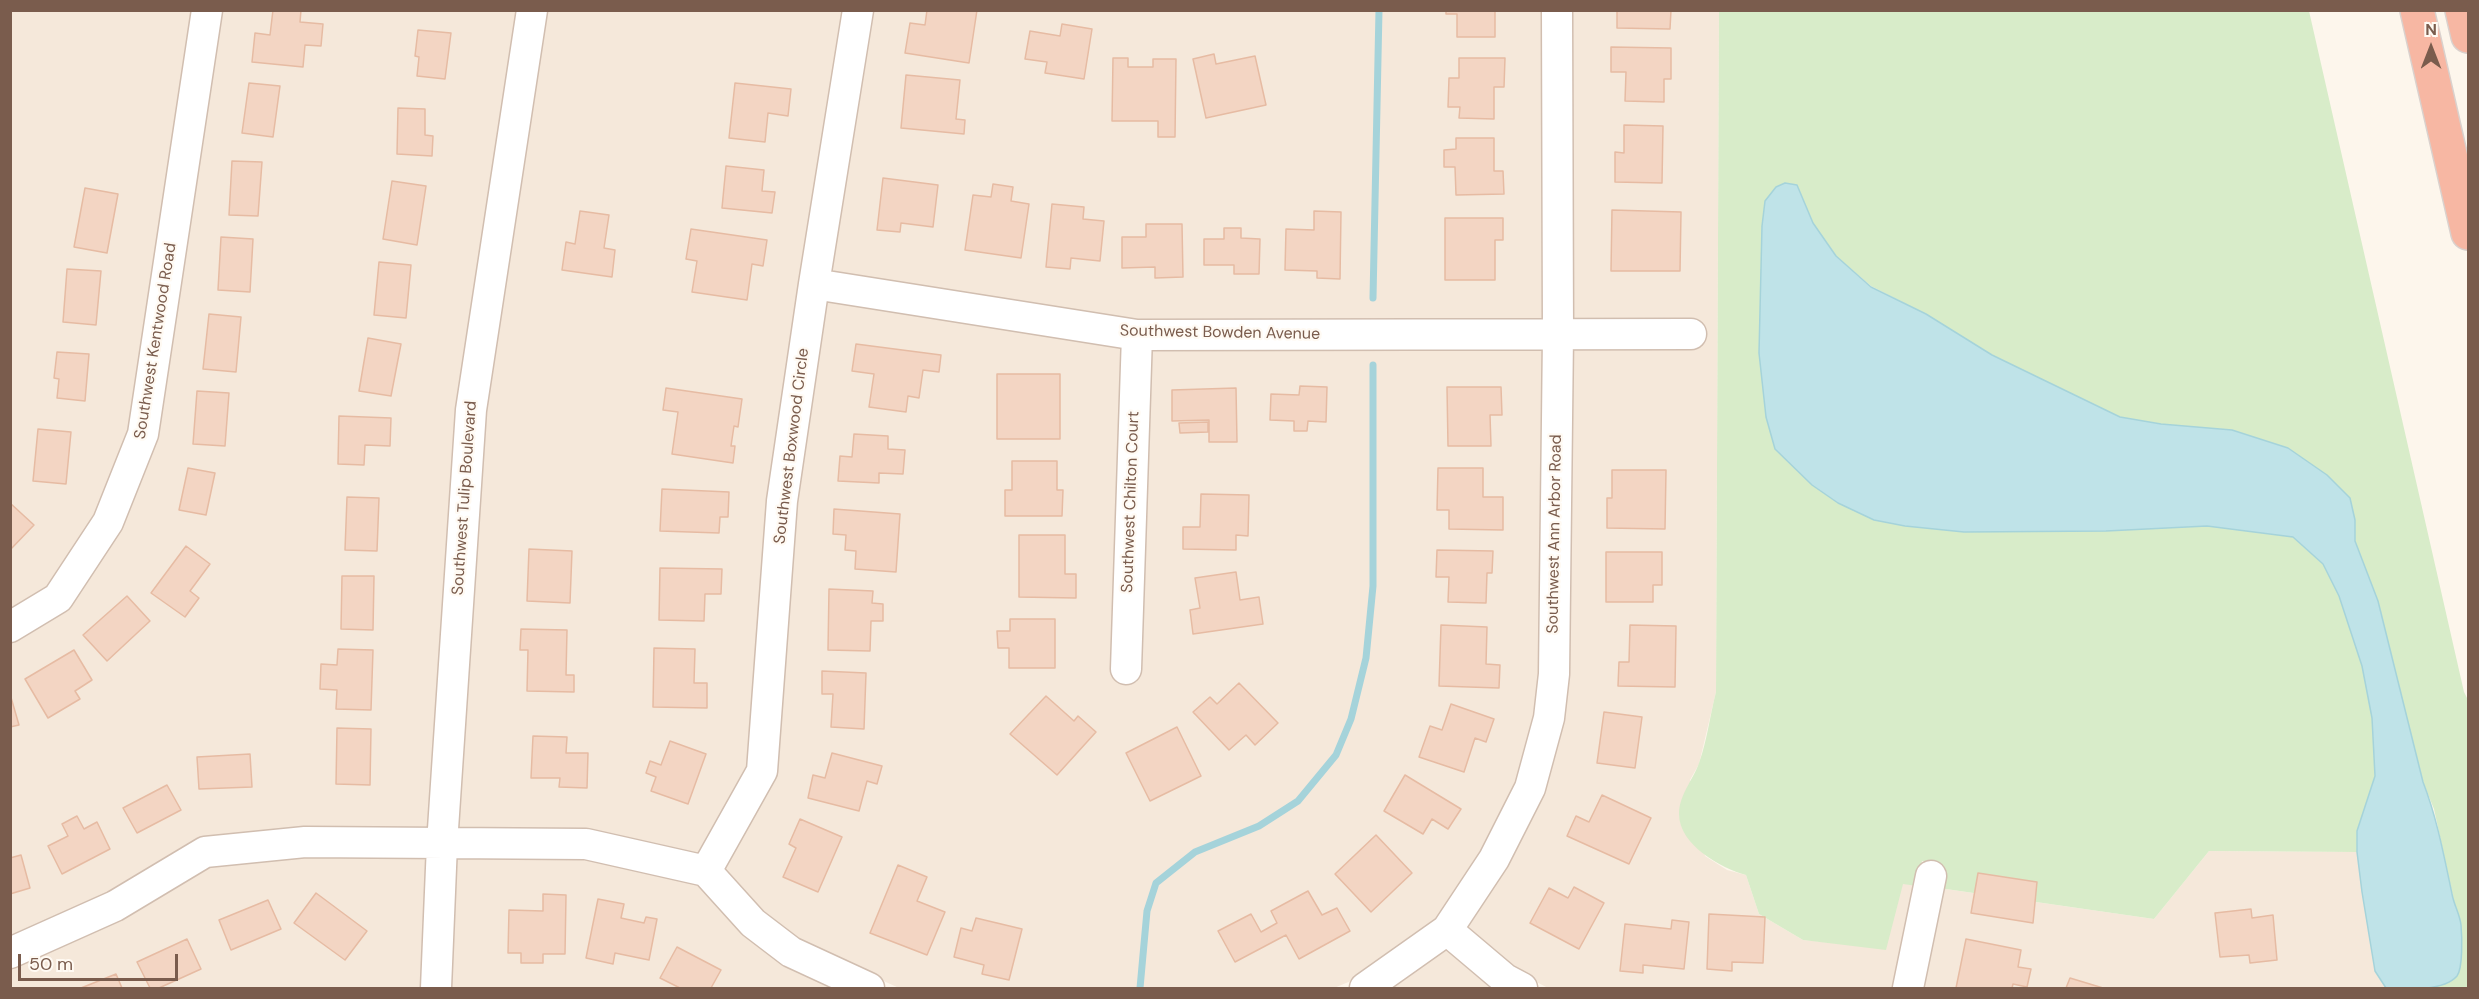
<!DOCTYPE html>
<html>
<head>
<meta charset="utf-8">
<style>
  body { margin:0 }
  #map { position:relative; width:2479px; height:999px; overflow:hidden; background:#fdf6ec; font-family:"DM Sans",sans-serif }
  canvas { display:block }
  .frame { position:absolute; inset:0; border:12px solid #7a5c4d; pointer-events:none }
  .north { position:absolute; left:2401px; top:18px; width:60px; height:60px; -webkit-text-stroke:4px #fffaf3; paint-order:stroke; rotate:0deg; font-size:16px; font-weight:700; line-height:24px; text-align:center; color:#7a5c4d }
  .north::after { content:''; display:block; margin:auto; width:21px; height:27px; background:#7a5c4d; clip-path:polygon(50% 0,100% 100%,50% 72%,0 100%) }
  .scale { position:absolute; left:18px; top:954px; width:160px; height:27px; box-sizing:border-box; border:3px solid #7a5c4d; border-top:0; padding-left:8px; font-size:18px; line-height:21px; white-space:nowrap; color:#7a5c4d; -webkit-text-stroke:4px #fffaf3; paint-order:stroke }
</style>
</head>
<body>
<div id="map">
<canvas width="2479" height="999"></canvas>
<div class="frame"></div>
<div class="north">N</div>
<div class="scale">50 m</div>
</div>
<script>
const ctx = document.querySelector('canvas').getContext('2d');
ctx.lineJoin = 'round';
function paint(path, color) { ctx.fillStyle = color; ctx.fill(path, 'evenodd'); }
function trace(path, color, width, dash) { ctx.strokeStyle = color; ctx.lineWidth = width; ctx.lineCap = dash ? 'butt' : 'round'; ctx.setLineDash(dash || []); ctx.stroke(path); }
function label(font, color, halo, rows, align = 'center') {
  ctx.font = font + ' "DM Sans",sans-serif'; ctx.lineWidth = 4.5; ctx.setLineDash([]); ctx.textBaseline = 'middle'; ctx.strokeStyle = halo; ctx.fillStyle = color; for (const [text, x, y, turn = 0] of rows) {
    ctx.save(); ctx.translate(x, y); ctx.rotate((+turn || 0) * Math.PI / 180); ctx.textAlign = isNaN(turn) ? turn : align; if (halo) ctx.strokeText(text, 0, 0); ctx.fillText(text, 0, 0); ctx.restore();
  }
}
paint(new Path2D(`
  M11,11H196L133,430L98,515L51,588L11,612Z
  M219,11H521L431,831L305,829L109,895L11,940L10,640L116,529Z
  M544,11H847L751,767L700,857L453,831L482,411Z
  M870,11H1546L1547,323H1138L827,273Z
  M1568,11H1719L1716,692L1699,764L1690,780L1705,856L1727,870L1746,875L1759,914L1803,940L1834,943L1903,883L1917,886L1896,988H1548L1510,968L1462,928L1526,825L1568,348L1702,347V322L1569,323Z
  M822,298L1125,346L1115,681L1137,682L1147,348H1546L1542,673L1530,749L1506,813L1439,921L1358,978L1334,988H899L796,941L761,914L720,869L771,777L793,503Z
  M2209,851L2357,852L2362,892L2375,971L2386,988H1919L1939,888L2154,919Z
  M306,854L430,856L425,988H11V966L208,864Z
  M452,856H585L700,882L840,988H448Z
  M1446,945L1498,988H1385Z`), '#f5e8da');
paint(new Path2D(`
  M1719,11H2309L2464,692L2468,700V988H2423L2449,982L2461,957V924L2453,897L2434,809L2423,782L2378,601L2355,541V520L2161,424L2120,417L2052,385L1992,355L1926,314L1871,286L1836,256L1813,223L1797,185L1785,183L1762,226L1759,353L1766,417L1812,485L1838,503L1874,520L2106,531L2207,526L2293,537L2323,564L2339,596L2362,666L2372,718L2375,776L2357,831V852L2209,851L2154,919L1939,888L1944,867L1922,861L1917,886L1903,884L1886,950L1803,940L1759,914L1746,875C1721,868 1679,845 1679,814C1679,795 1693,780 1699,763C1707,741 1710,715 1716,692Z`), '#d8ecc9');
const water = new Path2D(`
  M1785,183L1797,185L1813,223L1836,256L1871,287L1926,314L1992,355L2120,417L2161,424L2232,430L2288,448L2327,475L2350,498L2355,520V541L2378,601L2423,782C2437,818 2444,856 2452,894C2454,905 2460,915 2461,925C2462,936 2463,968 2457,976C2443,992 2405,989 2386,988L2375,971L2362,892L2357,852V831L2375,776L2372,718L2362,666L2339,596L2323,564L2293,537L2207,526L2106,531L1964,532L1905,526L1874,520L1838,503L1812,485L1775,449L1766,417L1759,353L1762,226L1765,201L1776,187Z`);
paint(water, '#bfe3e8');
trace(water, '#a5d3da', 1.5);
trace(new Path2D(`
  M1373,298L1379,10
  M1140,988L1147,911L1156,883L1195,852L1259,826L1298,801L1336,755L1351,719L1366,658L1373,586V365`), '#a5d3da', 7);
const building = new Path2D(`
  M273,10H301L300,22L323,24L321,46L305,45L303,67L252,62L255,33L270,35Z
  M927,10H977L969,63L905,53L910,23L925,25Z
  M1446,10H1495V37H1457V14H1446Z
  M1617,10H1671L1670,29L1617,28Z
  M1062,24L1092,29L1084,79L1045,73L1047,62L1025,59L1030,31L1060,36Z
  M418,30L451,33L445,79L417,76L419,57L415,56Z
  M1611,47L1671,48V79H1664V102L1625,101L1626,72H1611Z
  M1214,54L1216,64L1255,56L1266,105L1206,118L1193,59Z
  M1113,58H1128V67H1153V59H1176L1175,137H1158V121H1112Z
  M1459,58H1505L1504,87H1494V119L1459,118L1460,107H1448L1449,78H1459Z
  M906,75L960,80L956,119L965,120L964,134L901,128Z
  M249,83L280,86L273,137L242,133Z
  M735,83L791,89L788,116L768,113L765,142L729,138Z
  M398,108L425,109V135L433,136L432,156L397,154Z
  M1624,125L1663,126L1662,183L1615,182V152L1624,153Z
  M1456,138H1494V171H1503L1504,194L1456,195L1455,167H1444V150L1456,149Z
  M232,161L262,162L258,216L229,215Z
  M726,166L764,170L762,191L775,192L772,213L722,208Z
  M883,178L938,185L933,227L901,223L900,232L877,230Z
  M392,181L426,186L417,245L383,239Z
  M993,184L1013,187L1011,201L1029,204L1021,258L965,250L973,195L991,197Z
  M85,188L118,194L107,253L74,247Z
  M1052,204L1084,207L1083,219L1104,221L1100,261L1071,258L1070,269L1046,267Z
  M1612,210L1681,212L1680,271H1611Z
  M580,211L609,215L604,248L615,250L612,277L562,270L566,242L575,244Z
  M1314,211L1341,212L1340,279L1317,278V271L1285,270L1286,229L1314,230Z
  M1445,218H1503V240H1495V280H1445Z
  M1146,224H1182L1183,277L1155,278V267L1122,268V237H1146Z
  M1224,228H1241V238L1260,239L1259,274H1234V265H1204V239H1224Z
  M691,229L767,240L763,266L752,264L747,300L692,292L697,261L686,259Z
  M221,237L253,239L250,292L218,290Z
  M379,262L411,265L406,318L374,315Z
  M67,269L101,271L96,325L63,322Z
  M209,314L241,317L236,372L203,369Z
  M368,338L401,344L391,396L359,391Z
  M856,344L941,355L939,372L923,370L919,398L908,396L906,412L869,407L874,374L852,371Z
  M57,352L89,354L85,401L57,398L59,379L54,378Z
  M997,374H1060V439H997Z
  M1300,386L1327,387L1326,422L1308,421L1307,431H1294V421L1270,420L1271,394L1299,395Z
  M1447,387H1501L1502,415H1490L1491,446H1448Z
  M666,388L742,399L738,427L734,426L731,446H735L733,463L672,454L678,412L663,410Z
  M1236,388L1237,442H1209V420L1172,421V390Z
  M197,391L229,393L225,446L193,444Z
  M339,416L391,418L390,446L365,445L364,465L338,464Z
  M1208,422V432L1180,433L1179,423Z
  M38,429L71,432L66,484L33,481Z
  M854,434L888,436V449L905,450L903,474L879,473V483L838,481L840,456L852,457Z
  M1012,461H1057V490H1063L1062,516H1005V490H1012Z
  M188,468L215,473L206,515L179,510Z
  M1438,468H1483V497H1503V530L1449,529V510H1437Z
  M1612,470H1666L1665,529L1607,528V498H1612Z
  M662,489L729,492L728,517H720L719,533L660,531Z
  M1201,494L1249,495L1248,536L1236,535V550L1183,549V527H1200Z
  M347,497L379,498L377,551L345,550Z
  M10,503L34,525L10,550Z
  M834,509L900,514L896,572L855,569L856,551L845,550L846,535L833,534Z
  M1019,535H1065V574H1076V598L1019,597Z
  M186,546L210,564L190,591L199,598L185,617L151,593Z
  M529,549L572,551L570,603L527,601Z
  M1437,550L1493,551L1492,573H1487L1486,603L1448,602L1449,577H1436Z
  M1606,552H1662V585H1653V602H1606Z
  M660,568L722,569L721,594H705L704,621L659,620Z
  M1236,572L1240,600L1259,597L1263,624L1193,634L1190,610L1200,608L1195,578Z
  M342,576H374L373,630L341,629Z
  M829,589L873,591L872,603L883,604V621H871L870,651L828,650Z
  M127,596L150,621L107,661L83,635Z
  M1010,619H1055V668H1009V648H998L997,631H1010Z
  M1441,625L1487,627L1486,664L1500,665L1499,688L1439,686Z
  M1630,625L1676,626L1675,687L1618,686L1619,662H1629Z
  M521,629L567,630L566,675H574V692L527,691L528,650H520Z
  M654,648L695,649L694,683H707V708L653,707Z
  M338,649L373,650L371,710L336,709L337,690L320,689L321,664L337,665Z
  M74,650L92,680L75,691L80,699L48,718L25,679Z
  M822,671L866,673L864,729L831,727L833,694H822Z
  M1239,683L1278,723L1255,745L1246,735L1229,750L1193,712L1210,697L1217,704Z
  M10,694L19,725L10,727Z
  M1046,696L1074,721L1078,716L1096,732L1057,775L1010,734Z
  M1451,704L1494,719L1486,742L1475,738L1464,772L1419,757L1430,726L1442,730Z
  M1604,712L1642,717L1635,768L1597,763Z
  M1177,727L1201,776L1150,801L1126,753Z
  M337,728L371,729L370,785L336,784Z
  M533,736L567,737L566,753H588L587,788L559,787L560,778H531Z
  M670,741L706,754L688,804L651,791L656,777L646,773L650,761L661,765Z
  M832,753L882,766L877,784L867,781L859,811L808,798L813,775L825,778Z
  M250,754L252,787L199,789L197,757Z
  M1405,775L1461,809L1448,829L1432,819L1423,834L1384,811Z
  M167,785L181,810L137,833L123,808Z
  M1602,795L1651,818L1629,864L1567,836L1576,816L1589,822Z
  M77,816L84,829L97,822L110,849L62,874L48,846L68,836L62,824Z
  M800,819L842,837L818,892L783,877L796,848L789,844Z
  M1376,835L1412,873L1371,912L1335,874Z
  M21,855L30,888L10,894V858Z
  M898,865L927,877L917,901L945,912L927,955L870,933Z
  M1978,873L2037,882L2033,923L1971,913Z
  M1574,887L1604,903L1579,949L1530,923L1549,888L1568,898Z
  M1308,891L1322,915L1337,908L1350,931L1299,959L1286,935L1235,962L1218,931L1251,914L1261,932L1277,923L1271,911Z
  M316,893L367,931L345,960L294,923Z
  M543,894L566,895L565,954H543V963H521V953H508L509,910L543,911Z
  M598,899L624,904L621,918L644,923L646,917L657,919L649,960L615,953L613,964L586,958Z
  M268,900L281,929L231,950L219,920Z
  M2251,909L2252,918L2273,915L2277,960L2250,963L2249,955L2220,957L2215,913Z
  M1709,914L1765,917L1763,963L1732,962V971L1707,969Z
  M976,918L1022,929L1009,980L982,974L984,965L954,957L961,928L972,931Z
  M1672,920L1689,922L1684,969L1643,965V973L1620,971L1625,924L1671,929Z
  M187,939L201,969L159,988H150L137,962Z
  M1966,939L2021,950L2018,967L2031,969L2027,987L2013,984L2012,988H1956Z
  M677,947L721,970L711,988H680L660,978Z
  M116,974L122,988H81Z
  M2070,978L2103,988H2066Z`);
paint(building, '#f3d5c3');
trace(building, '#e6bba3', 1.5);
const minor = new Path2D(`
  M814,284L1137,335L1691,334
  M10,627L58,598L108,522L143,434L207,10
  M1126,669L1137,335
  M706,871L762,771L782,501L814,284L858,10
  M1447,930L1505,979L1522,988
  M10,953L115,906L205,852L305,842L586,844L706,871L753,923L791,952L869,988
  M436,988L442,844L471,410L532,10
  M1365,988L1447,930L1494,859L1530,788L1549,718L1554,674L1558,335L1557,10
  M1908,988L1931,876`);
const highway = new Path2D(`
  M2417,10L2468,233
  M2462,10L2468,36`);
trace(minor, '#d1beb0', 33);
trace(highway, '#dad1cd', 36);
trace(minor, '#fff', 30);
trace(highway, '#f7b7a3', 33);
label('16px', '#7a5c4d', '#fffaf3', [
  ["Southwest Bowden Avenue",1220,333,1],
  ["Southwest Kentwood Road",156,341,-81],
  ["Southwest Boxwood Circle",792,446,-83],
  ["Southwest Tulip Boulevard",465,498,-86],
  ["Southwest Chilton Court",1131,502,-88],
  ["Southwest Ann Arbor Road",1555,534,-89]
]);
</script>
</body>
</html>
